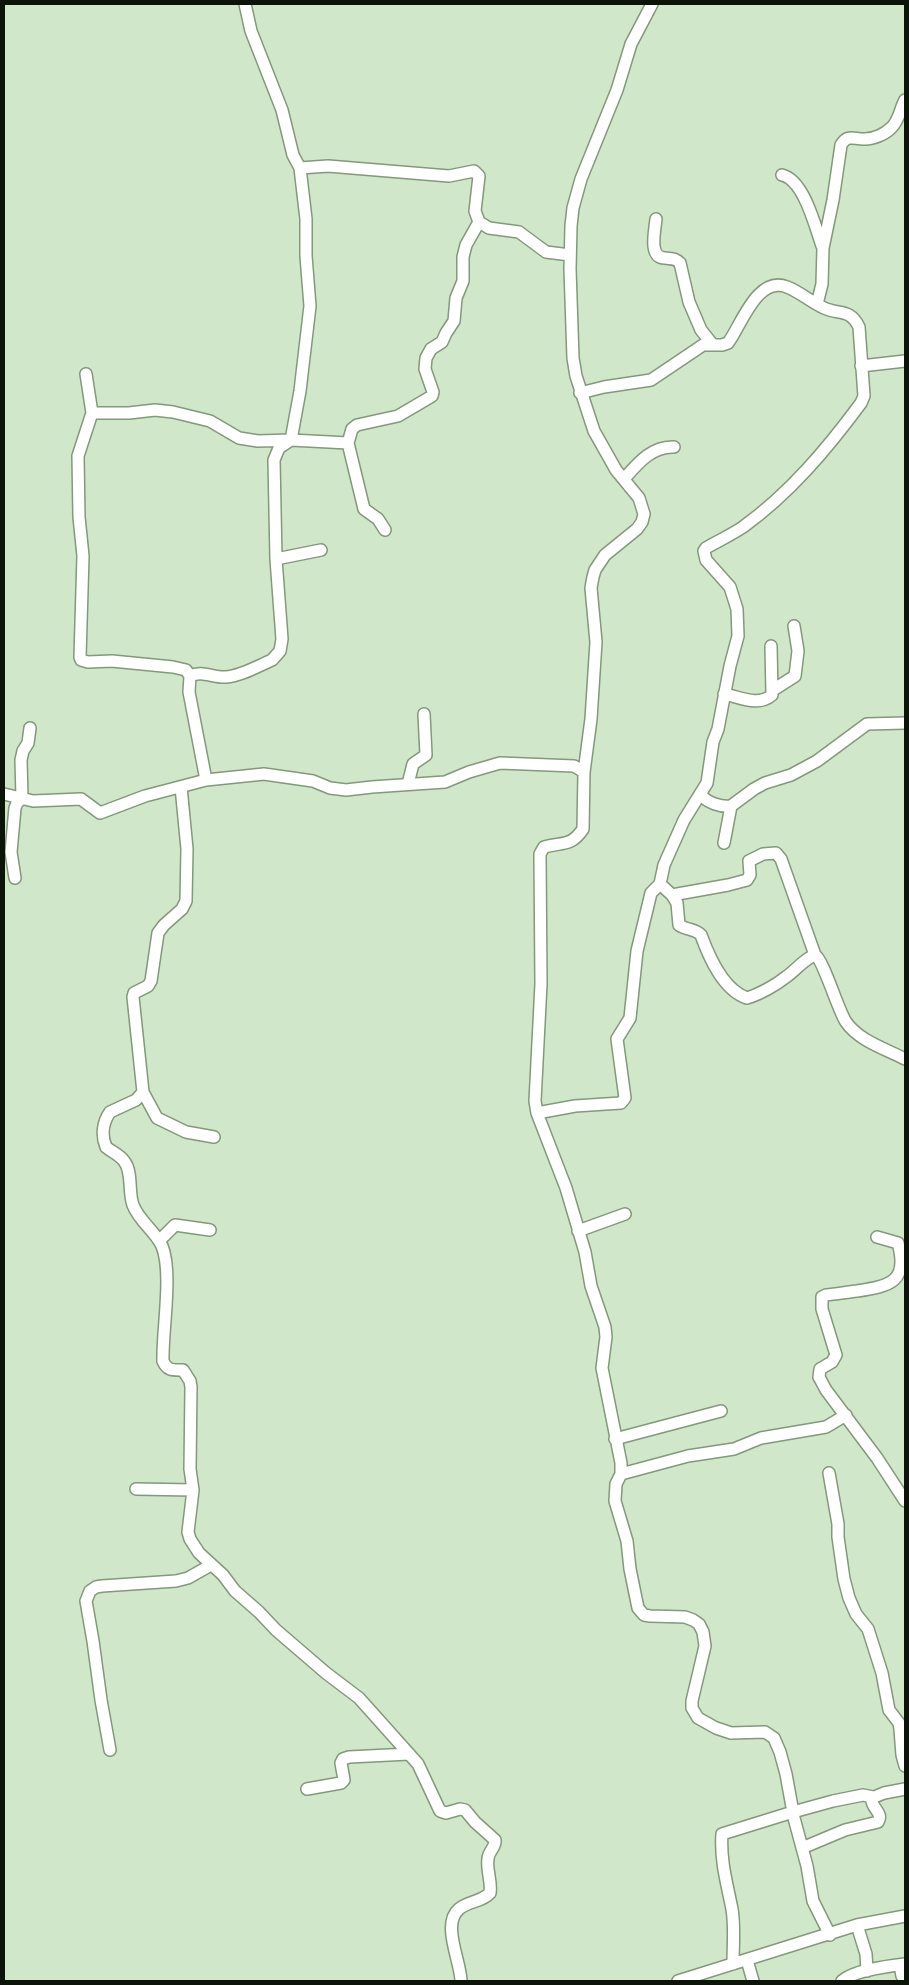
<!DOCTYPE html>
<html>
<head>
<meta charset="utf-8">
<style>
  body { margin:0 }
  #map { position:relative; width:909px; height:1985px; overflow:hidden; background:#d1e7c9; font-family:Raleway,sans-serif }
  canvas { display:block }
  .frame { position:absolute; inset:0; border:5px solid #0c140a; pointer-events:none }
</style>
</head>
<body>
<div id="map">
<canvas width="909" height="1985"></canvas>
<div class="frame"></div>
</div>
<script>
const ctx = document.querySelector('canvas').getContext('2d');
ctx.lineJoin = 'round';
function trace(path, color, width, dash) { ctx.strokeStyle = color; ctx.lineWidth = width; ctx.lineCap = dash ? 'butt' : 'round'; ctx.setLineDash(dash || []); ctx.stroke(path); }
const minor = new Path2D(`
  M652,4L631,44L617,90L581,179L573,208L571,226L570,269L573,358L576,376L594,431L616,470L639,498L644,514L642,522L637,529L605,555L595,570L593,577L591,588L596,642L591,719L584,772L583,829C571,847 562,842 544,847L540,854L541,984L535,1101L537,1113L566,1188L585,1252L591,1286L605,1327L606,1337L602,1368L621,1463V1474L616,1484L615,1501L627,1541L630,1569L638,1608L644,1615L650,1616L685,1617L693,1620L699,1624L703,1632L705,1646L692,1701V1708L698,1718L716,1728L731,1733L765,1732L774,1738L780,1752L786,1774L794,1818L807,1866L813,1901L830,1935
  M300,168L328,166L449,176L474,171L479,176L475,211L479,222L489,228L519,232L546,252L570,255
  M782,175C804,180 815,226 822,246
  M656,219C655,231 648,258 665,258C672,259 675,258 680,263L689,302L701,330L713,345
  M817,304L822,284L823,248L833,200L841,145C848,133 855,140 865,139C874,139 885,134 891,128C899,121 900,109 905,100
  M861,366L905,361
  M86,374L92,413L78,456L79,517L83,556L80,657L81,660L88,662L112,661L173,667L186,670L190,676
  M92,413H129L155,410L173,412L210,421L239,438L258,441L291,440L300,391L310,306L306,256V219L300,168L293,155L282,110L251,31L245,4
  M348,443L352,429L357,425L398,416L432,396L433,392L425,369L426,358L431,349L442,342L446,333L454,321L456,298L463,281V257L466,245L479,222
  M624,479C638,463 652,446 674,447
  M276,559L321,550
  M773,690L795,676L798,651L794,626
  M724,694C740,697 758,707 772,695L771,646
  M206,780L189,692L190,676C202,670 213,678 226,677C241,676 258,666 272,660L280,651L282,639L276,559L274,460L279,448L291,440L348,443L364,509L378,519L385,530
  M408,784L413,764L426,755L424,714
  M181,787L187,849L186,901L182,909L164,925L158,933L151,981L148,986L134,993L133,997L143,1092L136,1100L110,1112C103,1122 101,1135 106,1147C112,1152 120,1155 124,1161C133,1172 128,1192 133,1205C139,1221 155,1231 162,1246C173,1273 162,1331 163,1361C167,1371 173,1370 183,1370L190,1381L191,1387L190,1469L193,1490L188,1532L190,1539L199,1553L223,1575L235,1591L259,1612L276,1630L326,1673L359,1698L418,1764L440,1811L446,1813L460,1809L465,1810L475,1822L495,1840C496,1848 488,1851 488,1859C486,1870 492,1881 490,1893C482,1902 468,1901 459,1909C441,1924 461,1962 461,1981
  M4,794L33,801L81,799L100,813L145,796L206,780L264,774L313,781L330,788L346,790L372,787L445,782L469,772L500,763L574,766L584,772
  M701,795C708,803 720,807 731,806L754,789L765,783L791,775L817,761L867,724L905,723
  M724,843L731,806
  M15,878L11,852L15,808L17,803L22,798L21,760L23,751L28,743L30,728
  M660,884L672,895L677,903L679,925C686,930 696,929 701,935C709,957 723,990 747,998C760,994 776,985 786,977C796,970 804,959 815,955C823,959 838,1010 846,1022C859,1041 886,1049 905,1059
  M672,895L728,885L747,880L750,875L749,861L763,854L776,853L781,859L815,955
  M143,1092L157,1118L186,1132L214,1137
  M537,1113L575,1106L621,1103L625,1098L617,1039L630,1018L637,951L651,893L660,884L664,865L684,820L707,783L713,742L718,729L730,666L738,636L737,609L730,587L706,560L704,551L706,548C718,541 731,535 743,527C790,493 827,449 861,403L864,396L859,327C850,308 839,315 824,308C811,302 800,292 787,287C757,275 741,326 728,343L722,345H703L651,380L604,387L580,393
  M578,1231L625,1214
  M877,1237L898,1243C909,1282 890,1286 857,1291C847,1292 837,1294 826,1295L822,1297V1309L836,1355L832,1362L820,1369L819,1377L826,1390L877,1458L905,1501
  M159,1241L175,1225L210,1230
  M615,1439L721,1411
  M829,1473L838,1524V1537L844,1579L849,1598L856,1614L868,1629L882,1673L889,1710L899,1723L900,1729L902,1755L905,1766
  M621,1474L688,1456L734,1449L761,1438L826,1427L846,1415
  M136,1489L193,1490
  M110,1750L101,1700L93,1641L86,1601L90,1591L96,1587L102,1586L176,1581L188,1578L211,1565
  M307,1789L341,1783L344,1780L341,1763L343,1759L349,1757L409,1754
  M802,1848L845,1830L878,1822C884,1812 870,1808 872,1798L884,1793L905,1789
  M857,1925L866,1954L867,1971
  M747,1960L753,1981
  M733,1964C733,1945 735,1927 732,1909C727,1884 720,1860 722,1834L793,1812L833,1801L863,1795L873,1797
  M900,1965L902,1976L905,1979
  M678,1981L857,1925L905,1916
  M842,1981C854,1970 889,1966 905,1964`);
trace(minor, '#83987c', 14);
trace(minor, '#fff', 11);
</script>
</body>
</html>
